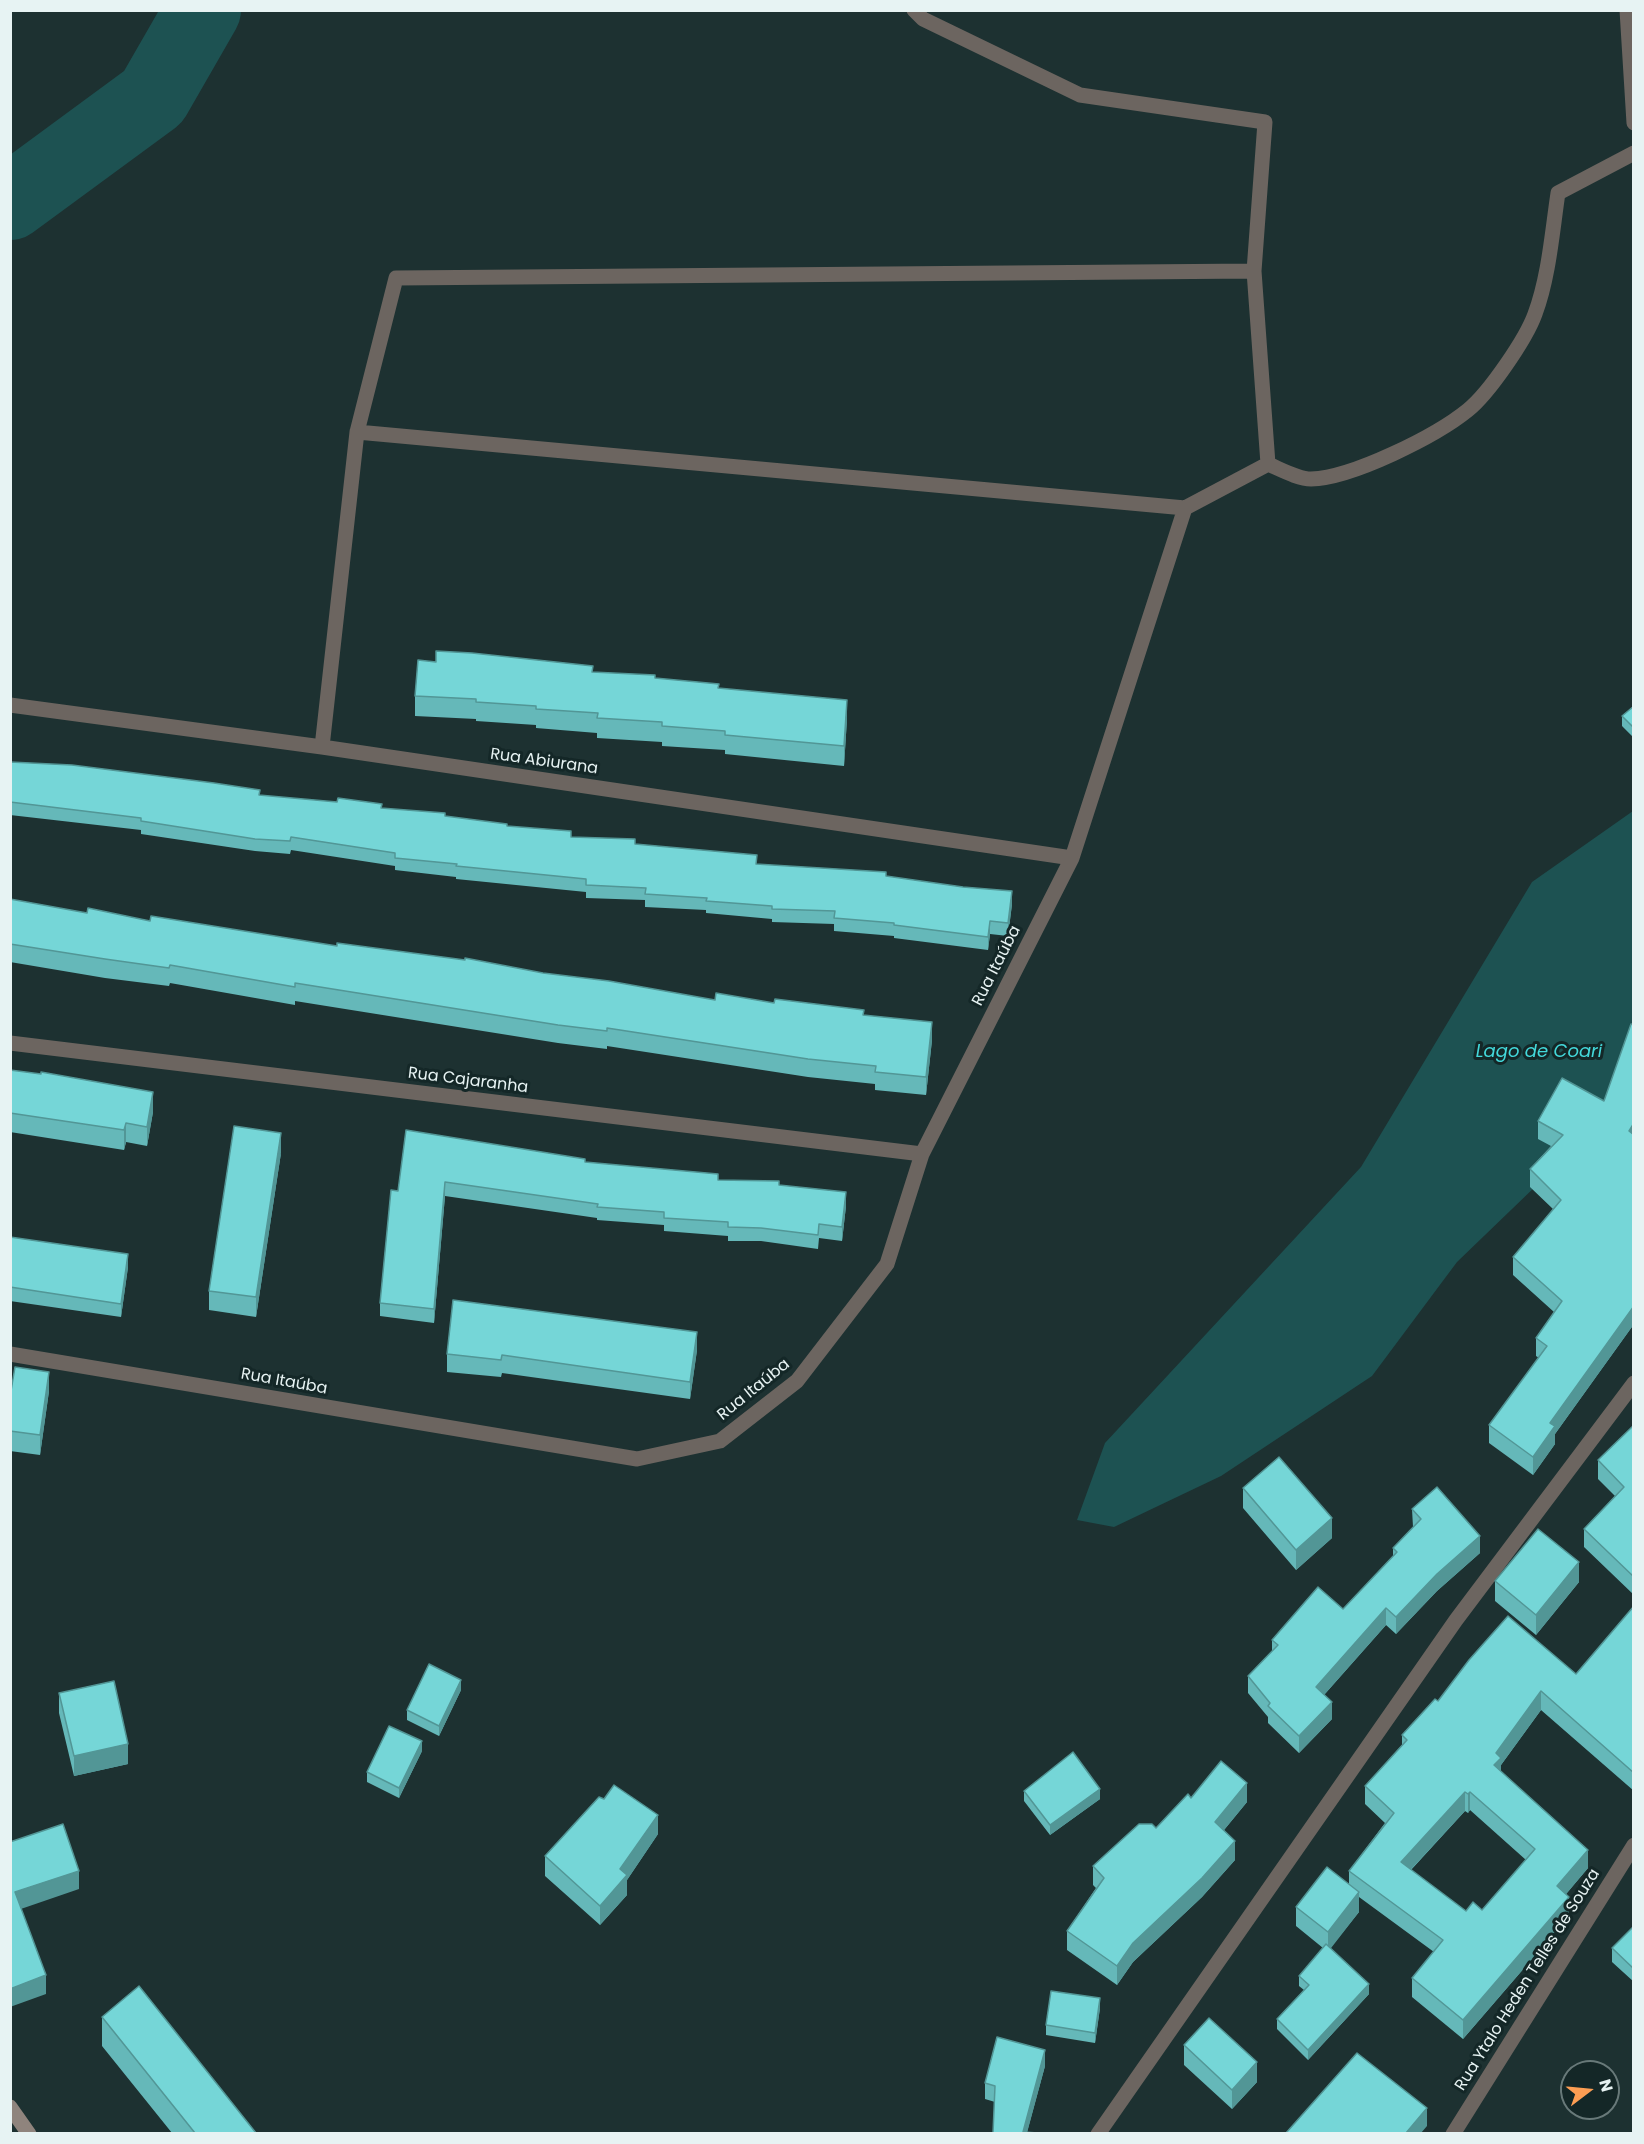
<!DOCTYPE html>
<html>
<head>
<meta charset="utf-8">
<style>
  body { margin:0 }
  #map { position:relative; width:1644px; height:2144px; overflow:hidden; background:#1d3131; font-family:Poppins,sans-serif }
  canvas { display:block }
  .frame { position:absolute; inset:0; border:12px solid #e7f3f3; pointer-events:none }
  .north { position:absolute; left:1560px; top:2060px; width:60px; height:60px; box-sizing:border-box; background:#142727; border:2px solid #687979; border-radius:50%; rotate:74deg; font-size:16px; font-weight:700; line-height:24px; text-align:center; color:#e7f3f3 }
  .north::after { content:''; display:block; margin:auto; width:21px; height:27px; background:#fc9d53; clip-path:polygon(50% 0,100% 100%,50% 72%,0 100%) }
</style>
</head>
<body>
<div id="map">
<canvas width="1644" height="2144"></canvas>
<div class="frame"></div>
<div class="north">N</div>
</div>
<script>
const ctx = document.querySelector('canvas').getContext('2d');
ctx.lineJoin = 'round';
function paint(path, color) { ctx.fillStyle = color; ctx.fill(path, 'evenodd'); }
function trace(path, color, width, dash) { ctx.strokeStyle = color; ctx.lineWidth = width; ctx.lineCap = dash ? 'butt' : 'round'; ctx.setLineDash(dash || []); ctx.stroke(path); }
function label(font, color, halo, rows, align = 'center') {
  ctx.font = font + ' Poppins,sans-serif'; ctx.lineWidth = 6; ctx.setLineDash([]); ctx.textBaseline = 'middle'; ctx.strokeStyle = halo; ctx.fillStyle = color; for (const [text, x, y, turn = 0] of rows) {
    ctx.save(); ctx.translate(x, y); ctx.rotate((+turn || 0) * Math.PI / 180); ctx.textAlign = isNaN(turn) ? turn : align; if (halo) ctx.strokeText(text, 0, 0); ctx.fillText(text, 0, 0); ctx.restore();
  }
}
paint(new Path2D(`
  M1633,811V1130L1593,1131L1457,1262L1372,1376L1221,1476L1114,1527L1077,1520L1105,1443L1361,1167L1532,882Z`), '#1d5252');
trace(new Path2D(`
  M10,202L153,97L203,10`), '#1d5252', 76);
trace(new Path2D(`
  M914,10L923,19L1080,95L1265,122L1254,271L1268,464
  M1627,10L1634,123
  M357,432L1185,508
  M10,705L322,747L1072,858
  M322,747L357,432L396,278L1254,271
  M10,1043L922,1154
  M10,1354L637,1459L720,1441L797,1381L887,1264L922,1154L1072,858L1185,508L1268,464C1280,469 1298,479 1311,479C1352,478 1436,436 1468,410C1489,393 1526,339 1535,314C1549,276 1552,233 1558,193L1634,153
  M1098,2134L1456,1620L1634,1383
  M1453,2134L1634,1845`), '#6c6560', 15);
trace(new Path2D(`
  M10,2107L29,2134`), '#8f847d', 15);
paint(new Path2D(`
  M593,672L655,678L719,688L847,719L844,766L725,754V750L662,746V742L597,738V733L536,728V725L476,721V719L415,716V696Z
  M1634,706V738L1622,726V716Z
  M10,762L260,795L382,808L445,816L571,837L635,844L757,864L886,876L1012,904L1008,936L990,934L988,950L894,938V936L834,931V924L772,922V919L706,913V910L645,907V900L586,898V892L456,879V877L395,870V866L291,850L290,854L255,851L141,834V830L10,815Z
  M10,899L87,913L543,973L715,1000L774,1003L864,1015L932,1040L926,1095L875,1090V1084L808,1077L607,1046V1049L558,1043L295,1001V1005L170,983L169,986L105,978L10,962Z
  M1634,1025V1324L1555,1434V1444L1533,1475L1489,1443V1425L1539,1358L1536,1356V1338L1554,1312L1513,1275V1257L1553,1209L1530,1187V1169L1551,1146L1538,1139V1121L1604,1101Z
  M10,1070L153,1112L147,1146L126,1142L124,1150L10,1132Z
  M406,1130L585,1162L718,1180L779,1185L846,1206L842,1241L819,1238L818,1249L761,1241H728V1236L664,1231V1225L597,1220V1218L445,1196L434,1323L380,1316V1303L398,1191Z
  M281,1153L256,1317L209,1310V1291Z
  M10,1237L128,1267L121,1317L10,1301Z
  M697,1350L690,1399L502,1373L501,1377L447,1372V1354Z
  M49,1391L40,1455L10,1451V1397Z
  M1634,1425V1595L1584,1547V1529L1615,1496L1598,1479V1460Z
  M1243,1488L1332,1538L1296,1570L1243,1508Z
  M1412,1509L1480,1553L1437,1591L1396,1634L1386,1625L1324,1695L1332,1719L1299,1753L1268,1723V1717L1248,1693V1676L1272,1651V1640L1343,1609L1393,1556V1548L1413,1527Z
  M1495,1581L1579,1582L1536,1635L1495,1601Z
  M1634,1606V1791L1541,1710L1501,1765V1771L1588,1868L1566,1894L1569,1916L1463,2039L1412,1997V1978L1434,1952L1359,1897V1912L1330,1948L1369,1994L1308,2060L1277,2029V2019L1304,1990L1299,1986V1976L1323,1948L1296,1926V1907L1349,1884V1871L1385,1823L1365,1804V1786L1402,1745V1735L1438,1701L1576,1674ZM1470,1810L1526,1860L1482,1910L1466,1911L1411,1870L1465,1811L1468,1813Z
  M461,1690L439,1736L407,1720V1710Z
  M59,1693L128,1764L74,1776L59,1713Z
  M422,1751L399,1798L367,1782V1772Z
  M1024,1791L1100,1799L1050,1835L1024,1801Z
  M1191,1798L1247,1802L1224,1830L1235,1860L1202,1897L1133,1962L1117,1985L1067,1950V1931L1096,1888L1093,1885V1866L1156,1828Z
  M658,1834L627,1880V1895L600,1925L545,1876V1856Z
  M1634,1926V1982L1612,1962V1948Z
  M1100,2008L1095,2043L1046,2035V2025Z
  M102,2017L256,2133H172L102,2046Z
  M1184,2045L1257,2082L1232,2109L1184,2065Z
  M1045,2066L1027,2132L993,2133L995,2102L985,2099V2083Z`), '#65b8b9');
paint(new Path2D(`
  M847,700V719L844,766V746Z
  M1012,891V904L1008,936V923Z
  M990,921V934L988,950V937Z
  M932,1022V1040L926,1095V1077Z
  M153,1092V1112L147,1146V1127Z
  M126,1123V1142L124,1150V1130Z
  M1634,1123V1141L1629,1131Z
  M281,1133V1153L256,1317V1297Z
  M445,1182V1196L434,1323V1309Z
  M846,1192V1206L842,1241V1227Z
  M128,1254V1267L121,1317V1304Z
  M1634,1306V1324L1555,1434V1444L1533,1475V1457L1550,1423Z
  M697,1332V1350L690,1399V1382Z
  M49,1372V1391L40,1455V1435Z
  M1332,1518V1538L1296,1570V1550Z
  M1480,1536V1553L1437,1591L1396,1634V1617L1437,1574Z
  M1579,1562V1582L1536,1635V1615Z
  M1386,1608V1625L1316,1704V1687Z
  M461,1680V1690L439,1736V1726Z
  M1541,1691V1710L1501,1765V1777L1494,1765L1496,1753Z
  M1332,1702V1719L1299,1753V1736Z
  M422,1741V1751L399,1798V1788Z
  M128,1744V1764L74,1776V1756Z
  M1247,1783V1802L1215,1841V1822Z
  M1100,1789V1799L1050,1835V1825Z
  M1465,1792V1811L1401,1880V1862Z
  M1470,1792V1810L1468,1813V1794Z
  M658,1815V1834L627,1880V1895L600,1925V1906L620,1869Z
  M1235,1841V1860L1202,1897L1133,1962L1117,1985V1966L1133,1943Z
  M1588,1850V1868L1557,1905V1886Z
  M79,1871V1889L15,1911V1892Z
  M1359,1892V1912L1328,1952V1932Z
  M1569,1897V1916L1463,2039V2020Z
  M46,1975V1994L10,2007V1989Z
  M1369,1984V1994L1308,2060V2050Z
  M1100,1998V2008L1095,2043V2033Z
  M1045,2050V2066L1027,2133H1023Z
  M1257,2062V2082L1232,2109V2090Z
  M1427,2108V2126L1421,2133H1406Z`), '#529696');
const building = new Path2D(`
  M436,651L472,653L593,666L592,672L655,675V678L719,684L718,688L847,700L844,746L725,735V731L662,726V722L597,718L598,713L536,709V706L476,702V699L415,696L418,660L436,662Z
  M1634,706V728L1622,716Z
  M10,762L72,765L214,783L260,790L259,795L337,802L338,798L382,804L381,808L445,813V816L507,824V826L571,831V837L635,839V844L757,855L756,864L886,872V876L963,887L1012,891L1008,923L990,921L988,937L894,925V923L834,918L835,911L772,909V906L706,901L707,898L645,894L646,888L586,885V879L456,866L457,864L395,858V853L291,837L290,841L255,839L141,821V818L10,802Z
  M10,899L87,913L88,908L150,921L151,916L337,946V943L465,960V958L543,973L609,981L715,1000L716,993L774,1003L775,999L864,1010L863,1015L932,1022L926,1077L875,1072L876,1066L808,1059L607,1028V1031L558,1025L295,983V987L170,965L169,968L105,959L10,944Z
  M1631,1024L1634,1025V1123L1629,1131L1634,1135V1306L1550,1423L1555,1426L1533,1457L1489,1425L1547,1346L1536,1338L1562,1301L1513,1257L1561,1200L1530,1169L1563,1135L1538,1121L1562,1078L1604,1101Z
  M10,1070L41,1074V1072L153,1092L147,1127L126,1123L124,1130L10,1113Z
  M234,1126L281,1133L256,1297L209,1291Z
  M406,1130L585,1159V1162L718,1174V1180L779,1181V1185L846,1192L842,1227L819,1224L818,1235L761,1228L728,1227V1222L664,1218V1212L597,1207L598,1204L445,1182L434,1309L380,1303L391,1190L398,1191Z
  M10,1237L128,1254L121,1304L10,1287Z
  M453,1300L697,1332L690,1382L502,1355L501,1360L447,1354Z
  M15,1367L49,1372L40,1435L10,1431V1397Z
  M1634,1425V1577L1584,1529L1624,1487L1598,1460Z
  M1279,1457L1332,1518L1296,1550L1243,1488Z
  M1437,1487L1480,1536L1437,1574L1396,1617L1386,1608L1316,1687L1332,1702L1299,1736L1268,1706L1270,1703L1248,1676L1278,1645L1272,1640L1318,1587L1343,1609L1397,1552L1393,1548L1421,1519L1412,1509Z
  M1538,1529L1579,1562L1536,1615L1495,1581Z
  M1634,1606V1773L1541,1691L1496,1753L1501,1758L1494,1765L1588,1850L1557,1886L1569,1897L1463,2020L1412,1978L1443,1940L1349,1871L1394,1813L1365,1786L1407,1740L1402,1735L1435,1699L1438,1701L1469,1660L1508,1616L1576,1674ZM1465,1792L1468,1794L1470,1792L1535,1849L1482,1910L1473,1902L1466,1911L1401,1862Z
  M429,1664L461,1680L439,1726L407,1710Z
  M114,1681L128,1744L74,1756L59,1693Z
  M389,1726L422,1741L399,1788L367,1772Z
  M1073,1752L1100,1789L1050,1825L1024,1791Z
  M1221,1761L1247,1783L1215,1822L1235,1841L1202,1878L1133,1943L1117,1966L1067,1931L1104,1878L1093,1866L1139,1824H1152L1156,1828L1188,1794L1191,1798Z
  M614,1785L658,1815L620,1869L627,1875L600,1906L545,1856L599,1797L604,1799Z
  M63,1824L79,1871L15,1892L46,1975L10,1989V1842Z
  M1327,1867L1359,1892L1328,1932L1296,1907Z
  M1634,1926V1969L1612,1948Z
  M1326,1944L1369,1984L1308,2050L1277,2019L1309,1985L1299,1976Z
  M139,1986L256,2133H195L102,2017Z
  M1051,1991L1100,1998L1095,2033L1046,2025Z
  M1209,2018L1257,2062L1232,2090L1184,2045Z
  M997,2037L1045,2050L1023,2132L1038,2133H993L995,2086L985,2083Z
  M1357,2053L1427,2108L1406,2133H1286Z`);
paint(building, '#75d6d7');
trace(building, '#529696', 1.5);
label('16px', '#e7f3f3', '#142727', [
  ["Rua Abiurana",544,762,8],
  ["Rua Itaúba",997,966,-63],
  ["Rua Cajaranha",468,1081,7],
  ["Rua Itaúba",284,1382,10],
  ["Rua Itaúba",754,1390,-39],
  ["Rua Ytalo Heden Telles de Souza",1528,1980,-58]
]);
label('italic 18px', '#43d8da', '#142727', [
  ["Lago de Coari",1539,1052]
]);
</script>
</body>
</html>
